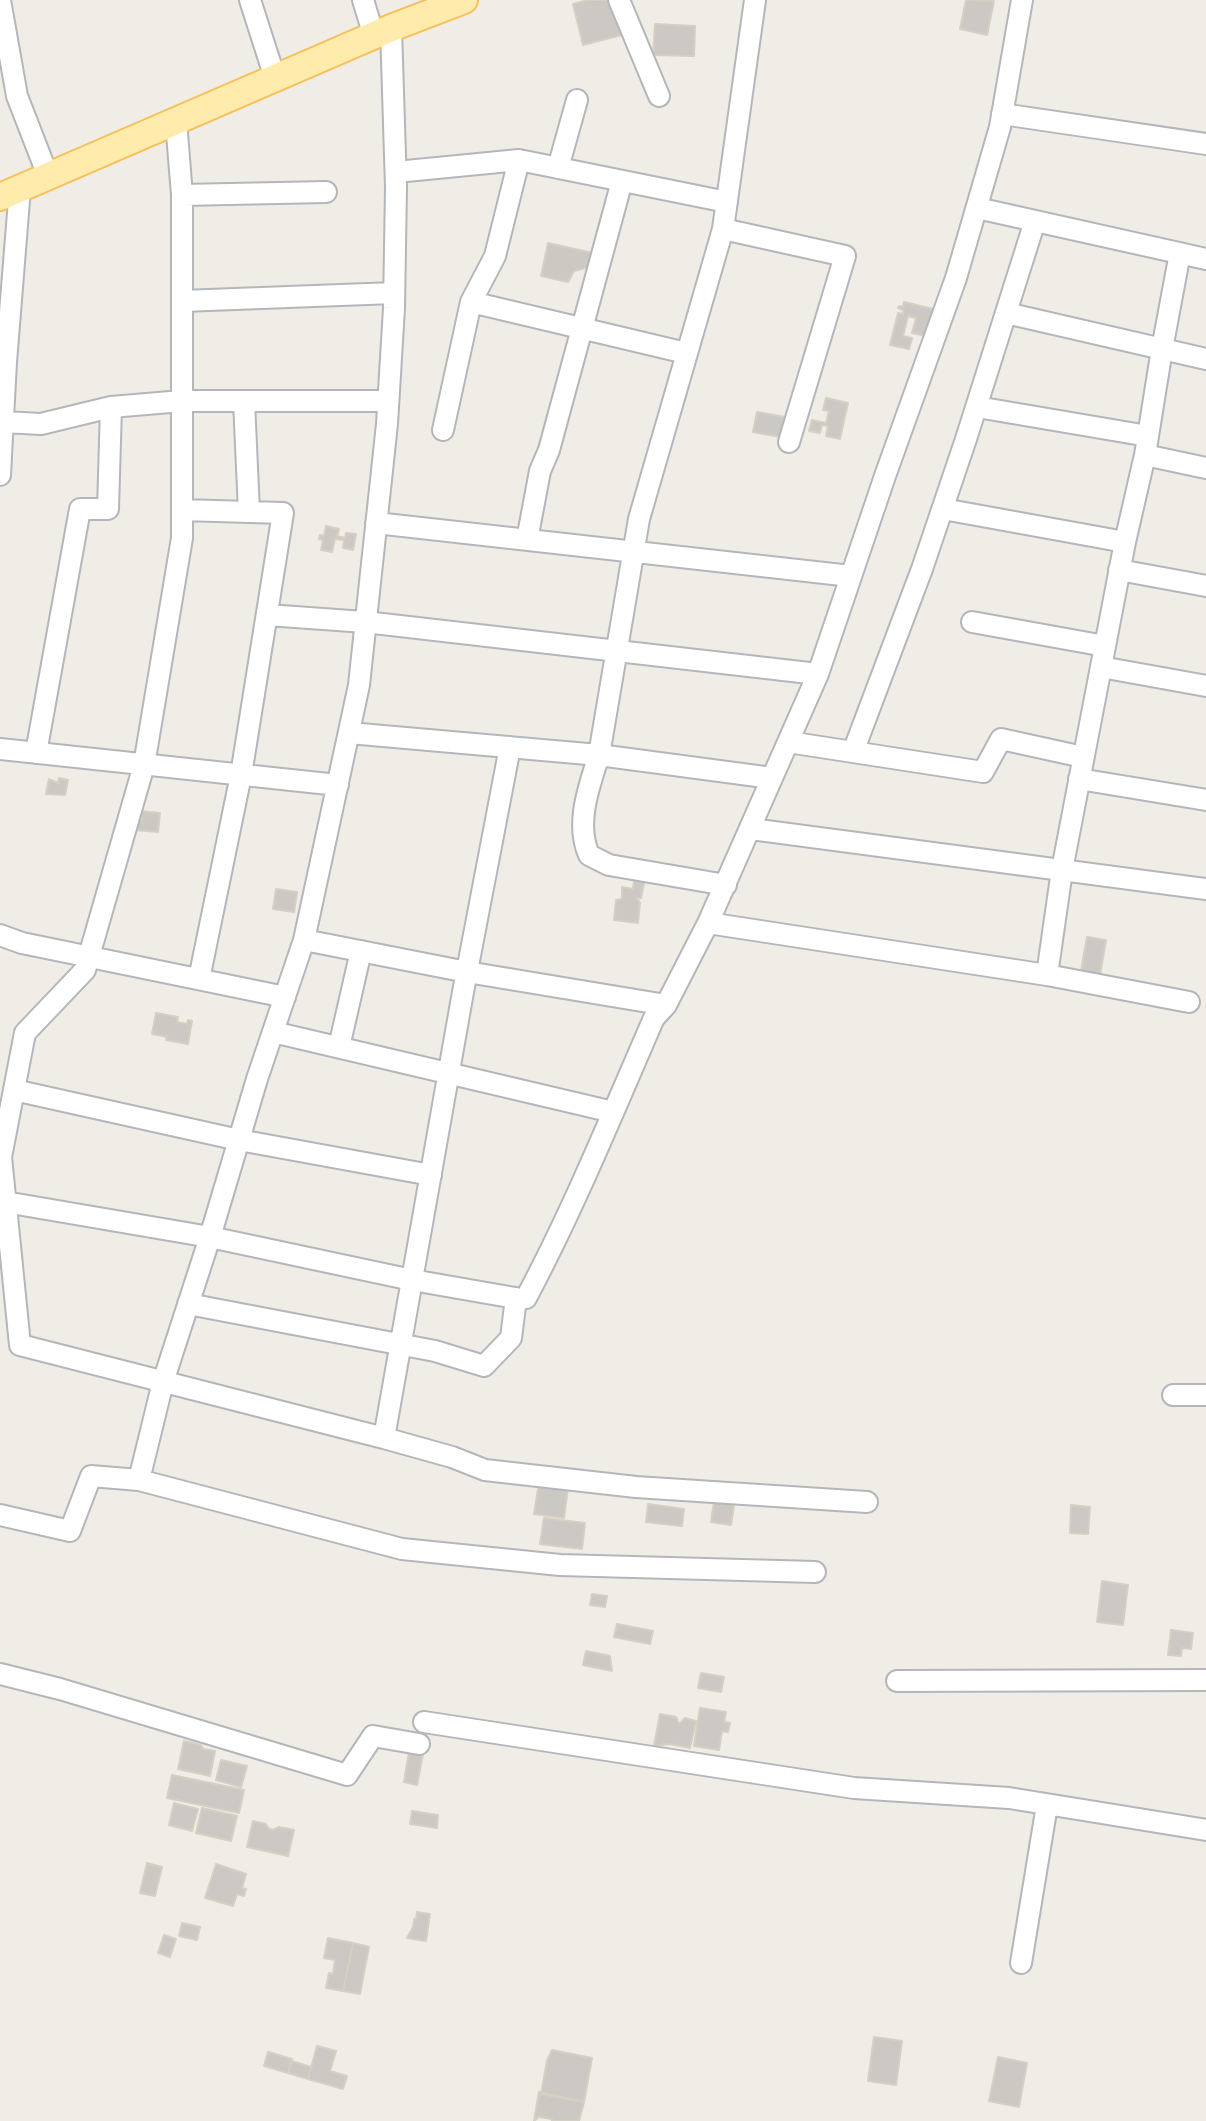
<!DOCTYPE html>
<html>
<head>
<meta charset="utf-8">
<style>
  body { margin:0 }
  canvas { display:block; background:#f0ede6 }
</style>
</head>
<body>
<canvas width="1206" height="2121"></canvas>
<script>
const ctx = document.querySelector('canvas').getContext('2d');
ctx.lineJoin = 'round';
function paint(path, color) { ctx.fillStyle = color; ctx.fill(path, 'evenodd'); }
function trace(path, color, width, dash) { ctx.strokeStyle = color; ctx.lineWidth = width; ctx.lineCap = dash ? 'butt' : 'round'; ctx.setLineDash(dash || []); ctx.stroke(path); }
const building = new Path2D(`
  M588,0H613L622,35L583,45L573,4Z
  M966,0L994,1L987,35L960,29Z
  M655,24L695,26L694,56L653,55Z
  M548,243L593,253L589,267L574,271L568,282L541,276Z
  M904,302L933,309L926,336L912,333L916,318L908,316L903,336L912,338L909,349L890,345L898,313L903,314V310L898,308L899,306L903,307Z
  M826,398L848,403L840,439L826,436L828,426L822,425L820,433L809,431L812,420L826,423L829,411L823,410Z
  M757,412L785,417L781,437L753,432Z
  M326,526L339,529L337,536L345,538L346,533L356,534L353,550L343,548L344,540L335,539L332,552L321,550L323,540L319,539L320,535L324,536Z
  M59,778L68,780L65,795L46,794L49,779L58,783Z
  M139,811L160,813L158,832L136,830L137,819L142,820V816H138Z
  M634,881L644,883L641,898H637L640,903L638,923L614,920L616,900L622,899V887L633,889Z
  M276,889L297,892L294,912L273,909Z
  M1087,937L1106,940L1100,975L1081,971Z
  M156,1013L178,1017L177,1022L187,1024L188,1020L192,1021L188,1044L166,1040L167,1037L152,1034Z
  M539,1483L568,1487L564,1518L534,1514Z
  M714,1502L734,1505L731,1525L711,1522Z
  M648,1504L684,1509L682,1526L646,1522Z
  M1071,1505L1090,1507L1088,1534L1070,1533Z
  M544,1518L585,1523L582,1549L540,1544Z
  M1102,1581L1128,1585L1123,1625L1097,1622Z
  M592,1594L607,1596L605,1607L590,1605Z
  M617,1624L653,1631L650,1644L614,1637Z
  M1171,1630L1193,1633L1191,1649L1182,1648L1181,1656L1168,1655Z
  M586,1651L610,1656L612,1671L583,1665Z
  M701,1673L724,1677L721,1692L698,1688Z
  M700,1708L726,1712L724,1722L730,1723L728,1732L722,1731L719,1750L694,1746Z
  M660,1714L676,1717L679,1724L685,1718L696,1721L690,1748L670,1744L654,1746Z
  M184,1741L201,1745L203,1749L215,1751L210,1776L178,1769Z
  M410,1746L424,1749L417,1785L404,1782Z
  M221,1760L247,1766L241,1787L216,1780Z
  M172,1775L244,1790L239,1813L167,1798Z
  M174,1803L198,1809L192,1831L169,1825Z
  M202,1808L237,1816L231,1841L196,1833Z
  M412,1811L438,1815L437,1828L410,1824Z
  M253,1821L266,1824L268,1828L273,1830L279,1827L294,1830L288,1856L247,1847Z
  M147,1863L162,1867L155,1896L140,1893Z
  M216,1864L246,1874L242,1888L246,1889L244,1896L237,1894L233,1906L205,1898Z
  M417,1912L430,1914L426,1941L407,1938L413,1927L414,1919L416,1920Z
  M182,1923L200,1927L197,1940L179,1936Z
  M164,1935L176,1939L170,1957L158,1953Z
  M328,1938L353,1943L343,1991L326,1988L329,1973L333,1974L335,1960L324,1958Z
  M353,1943L369,1947L360,1994L343,1991Z
  M874,2037L902,2041L896,2085L868,2081Z
  M317,2046L336,2051L330,2071L347,2076L343,2089L308,2079Z
  M552,2050L592,2058L584,2102L541,2094L547,2061Z
  M268,2052L292,2059L288,2073L264,2066Z
  M998,2057L1027,2063L1019,2107L989,2101Z
  M292,2061L311,2067L308,2079L288,2073Z
  M539,2092L584,2102L579,2121H552V2119L539,2117L534,2121Z`);
paint(building, '#ccc8c3');
trace(building, '#d5cfc4', 2);
const minor = new Path2D(`
  M0,0L17,96L48,176
  M250,0L275,78
  M363,0L374,36
  M619,0L659,96
  M1022,0L1000,127L956,278L885,476L818,674L708,923L1047,975L1189,1002
  M391,28L396,187L394,308L387,424L359,685L304,940L257,1079L210,1237L163,1382L139,1480L402,1549L560,1565L815,1572
  M1002,114L1206,144
  M176,121L182,195V538L144,765L85,970L25,1033L1,1157L20,1345L384,1438L452,1457L485,1470L636,1487L867,1502
  M558,168L577,100
  M396,172L519,160
  M182,195L326,192
  M977,208L1206,259
  M723,229L845,256L789,442
  M182,301L394,293
  M471,302L686,353
  M1006,313L1206,359
  M244,401L249,512
  M977,407L1148,436
  M3,422L41,424L111,407
  M443,430L471,302L495,256L519,160L727,202
  M1145,455L1206,468
  M0,475L6,362L20,188
  M943,509L1125,542
  M182,510L283,513L241,775L199,979
  M376,523L851,576
  M527,540L540,471L549,450L622,181
  M1119,570L1206,586
  M267,615L365,622L818,674
  M972,622L1105,646
  M1101,667L1206,686
  M349,733L599,755L639,519L723,229L755,0
  M788,742L983,772L1001,739L1083,757
  M0,749L338,785
  M853,752L922,569L966,439L1035,221
  M36,753L80,509H108L111,407L182,401H388
  M1079,779L1206,800
  M751,829L1206,889
  M726,885L609,865L589,855C575,823 589,787 599,755L772,778
  M0,935L22,943L285,997
  M304,940L467,972L666,1005
  M1047,975L1062,870L1125,542L1145,455L1162,349L1180,253
  M273,1032L613,1112
  M339,1047L361,951
  M14,1090L239,1140L431,1175
  M5,1202L210,1237L412,1280L521,1299L526,1298C574,1208 613,1112 654,1018L666,1005L708,923
  M188,1304L435,1351L484,1366L511,1338L516,1298
  M1173,1395H1206
  M384,1438L463,992L510,747
  M0,1515L70,1531L91,1476L139,1480
  M0,1674L60,1689L347,1775L373,1736L419,1744
  M897,1681L1206,1680
  M424,1722L854,1788L1009,1798L1206,1830
  M1021,1963L1047,1805`);
const major = new Path2D(`
  M0,197L391,28L464,0`);
trace(minor, '#b3b7bb', 24);
trace(major, '#f7bf59', 30);
trace(minor, '#fff', 20);
trace(major, '#ffecac', 26);
</script>
</body>
</html>
